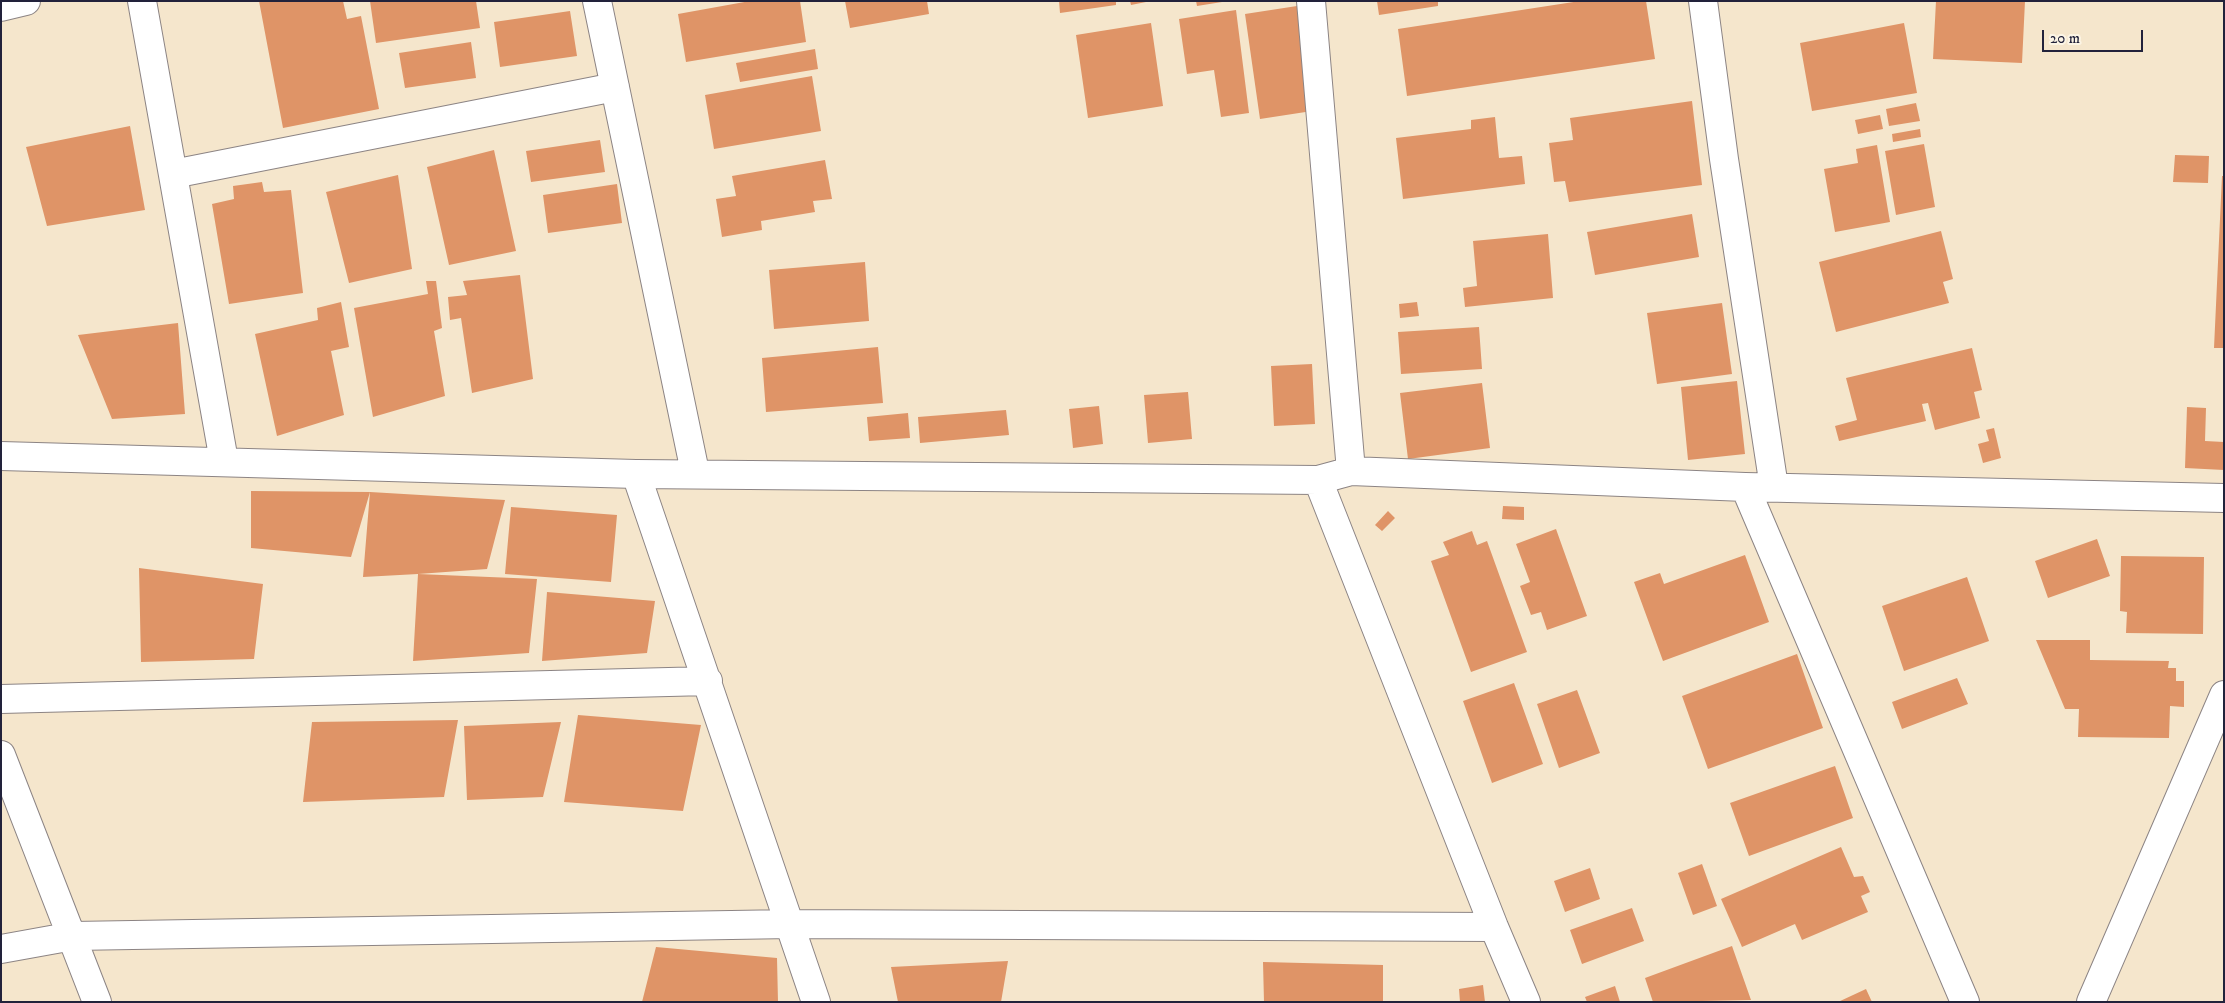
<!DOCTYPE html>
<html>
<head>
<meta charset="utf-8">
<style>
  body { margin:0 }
  #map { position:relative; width:2225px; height:1003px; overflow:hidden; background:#f5e6cc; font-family:"IM FELL DW Pica",serif }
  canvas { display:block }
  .frame { position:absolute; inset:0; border:2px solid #22223b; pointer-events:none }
  .scale { position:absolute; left:2042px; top:30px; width:101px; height:22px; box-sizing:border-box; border:2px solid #22223b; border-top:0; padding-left:6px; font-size:15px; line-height:18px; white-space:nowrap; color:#22223b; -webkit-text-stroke:4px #fcf5e5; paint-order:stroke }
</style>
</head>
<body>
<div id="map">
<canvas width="2225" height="1003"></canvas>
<div class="frame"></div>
<div class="scale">20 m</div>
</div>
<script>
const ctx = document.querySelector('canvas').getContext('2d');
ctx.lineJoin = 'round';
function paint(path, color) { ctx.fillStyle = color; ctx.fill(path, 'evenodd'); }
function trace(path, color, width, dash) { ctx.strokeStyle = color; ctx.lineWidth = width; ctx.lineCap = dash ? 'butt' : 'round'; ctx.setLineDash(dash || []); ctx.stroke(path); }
paint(new Path2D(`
  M259,1H343L347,19L361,16L379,109L283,128Z
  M370,1H476L480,28L376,43Z
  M750,1H800L806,42L686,62L678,14Z
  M845,1H927L929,14L850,28Z
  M1059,1H1116V5L1060,13Z
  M1130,1H1146V2L1131,5Z
  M1196,1H1222V2L1197,6Z
  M1377,1H1438V6L1379,15Z
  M1580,1H1646L1655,59L1407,96L1398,29Z
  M1936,1H2025L2022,63L1933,59Z
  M1297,6L1312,111L1260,119L1245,14Z
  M1236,10L1249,113L1221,117L1214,70L1187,74L1179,19Z
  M570,11L577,56L500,67L494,22Z
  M1151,23L1163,106L1088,118L1076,35Z
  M1904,23L1917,93L1812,111L1800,43Z
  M471,42L476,78L405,88L399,53Z
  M815,49L818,69L740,82L736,63Z
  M812,76L821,131L714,149L705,95Z
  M1692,101L1702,185L1569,202L1565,181L1554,182L1549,143L1573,140L1570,118Z
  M1916,103L1920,121L1889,126L1886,109Z
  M1880,115L1883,129L1858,134L1855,120Z
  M1495,117L1499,158L1522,156L1525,184L1403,199L1396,138L1471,129V120Z
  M130,126L145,210L47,226L26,147Z
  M1920,129L1921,137L1893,142L1892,134Z
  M600,140L605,172L531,182L526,151Z
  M1924,144L1935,207L1896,215L1885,151Z
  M1877,145L1890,222L1835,232L1824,169L1858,163L1856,149Z
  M494,150L516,251L449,265L427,167Z
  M2175,155L2209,156L2208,183L2173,182Z
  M825,160L832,199L813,201L815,212L761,221L762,230L722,237L716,199L736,196L732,176Z
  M398,175L412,269L349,283L326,192Z
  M2222,176H2224V348H2214Z
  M262,182L264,192L291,190L303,293L229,304L212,204L234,199L233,186Z
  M617,184L622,223L548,233L543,195Z
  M1692,214L1699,257L1595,275L1587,232Z
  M1941,231L1953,279L1943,282L1949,303L1836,332L1819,262Z
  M1548,234L1553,298L1465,307L1463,288L1477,286L1473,241Z
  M865,262L869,321L774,329L769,270Z
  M520,275L533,379L472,393L461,318L450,320L448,297L467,295L463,281Z
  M426,281H436L442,328L434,331L445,396L373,417L354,308L428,294Z
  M341,302L349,347L331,351L344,415L277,436L255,334L318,320L317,308Z
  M1417,302L1419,316L1400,318L1399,304Z
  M1722,303L1732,374L1657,384L1647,313Z
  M178,323L185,414L112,419L78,335Z
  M1479,327L1482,369L1401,374L1398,332Z
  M878,347L883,403L766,412L762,358Z
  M1972,348L1982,390L1974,392L1980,418L1935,430L1928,403L1922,404L1926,421L1839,441L1835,426L1857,420L1846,378Z
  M1312,364L1315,424L1274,426L1271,366Z
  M1737,381L1745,454L1688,460L1681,387Z
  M1482,383L1490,448L1408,459L1400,393Z
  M1188,392L1192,439L1148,443L1144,395Z
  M1099,406L1103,444L1073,448L1069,409Z
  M2187,407L2206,408L2205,441L2224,442V470L2185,468Z
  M1006,410L1009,435L920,443L918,417Z
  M908,413L910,438L869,441L867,417Z
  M1994,428L2001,458L1983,463L1978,444L1989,441L1986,430Z
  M251,491L370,492L505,500L487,569L418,574L537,579L529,653L413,661L418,574L363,577L370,492L351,557L251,548Z
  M1503,506L1524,507V520L1502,519Z
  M511,507L617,515L611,582L505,574Z
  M1388,511L1395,518L1382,531L1375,525Z
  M1556,529L1587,616L1547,630L1541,612L1531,615L1520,586L1530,582L1516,544Z
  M1472,531L1477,545L1487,541L1527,652L1471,672L1431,561L1449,555L1443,542Z
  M2097,539L2110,576L2048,598L2035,561Z
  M1745,555L1769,622L1663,661L1634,582L1660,573L1664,584Z
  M2121,556L2204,557L2203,634L2126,633L2127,612L2120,611Z
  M139,568L263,584L254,659L141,662Z
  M1967,577L1989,641L1904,671L1882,606Z
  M547,592L655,601L647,653L542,661Z
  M2036,640H2090V660L2169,661L2168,668H2176V681H2184V707L2170,706L2169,738L2078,737L2079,709H2065Z
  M1797,654L1823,728L1708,769L1682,696Z
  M1957,678L1968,704L1902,729L1892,702Z
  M1514,683L1543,764L1492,783L1463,701Z
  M1577,690L1600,753L1559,768L1537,704Z
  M578,715L701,725L683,811L564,802Z
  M458,720L444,797L303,802L312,722Z
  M561,722L543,797L467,800L464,726Z
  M1835,766L1853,818L1749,856L1730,803Z
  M1841,847L1854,877L1863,876L1870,892L1861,896L1868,912L1802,940L1795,924L1742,947L1721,899Z
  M1702,864L1717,906L1693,915L1678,873Z
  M1590,868L1600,899L1565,912L1554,881Z
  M1632,908L1644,941L1582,964L1570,930Z
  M1732,946L1751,1000L1653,1002L1645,978Z
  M656,947L777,958L778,1002H642Z
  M1008,961L1001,1002H898L891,967Z
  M1263,962L1383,965V1002H1264Z
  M1483,985L1485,1002H1460L1459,989Z
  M1615,986L1620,1002H1587L1585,997Z
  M1866,989L1872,1002H1838Z`), '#df9467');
const minor = new Path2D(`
  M142,1L224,461
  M597,1L695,472
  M1311,1L1351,471
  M1703,1L1724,159L1774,487
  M1,7L26,1
  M173,174L615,87
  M1,456L636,474L1318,480L1351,471L1745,487L2224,498
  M636,474L816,1002
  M1318,480L1494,927L1526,1002
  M1745,487L1965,1002
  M1,699L708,681
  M1,755L97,1002
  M1,949L73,936L791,924L1494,927
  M2091,1002L2224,695`);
trace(minor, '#8c8484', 30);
trace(minor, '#fff', 28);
</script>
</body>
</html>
